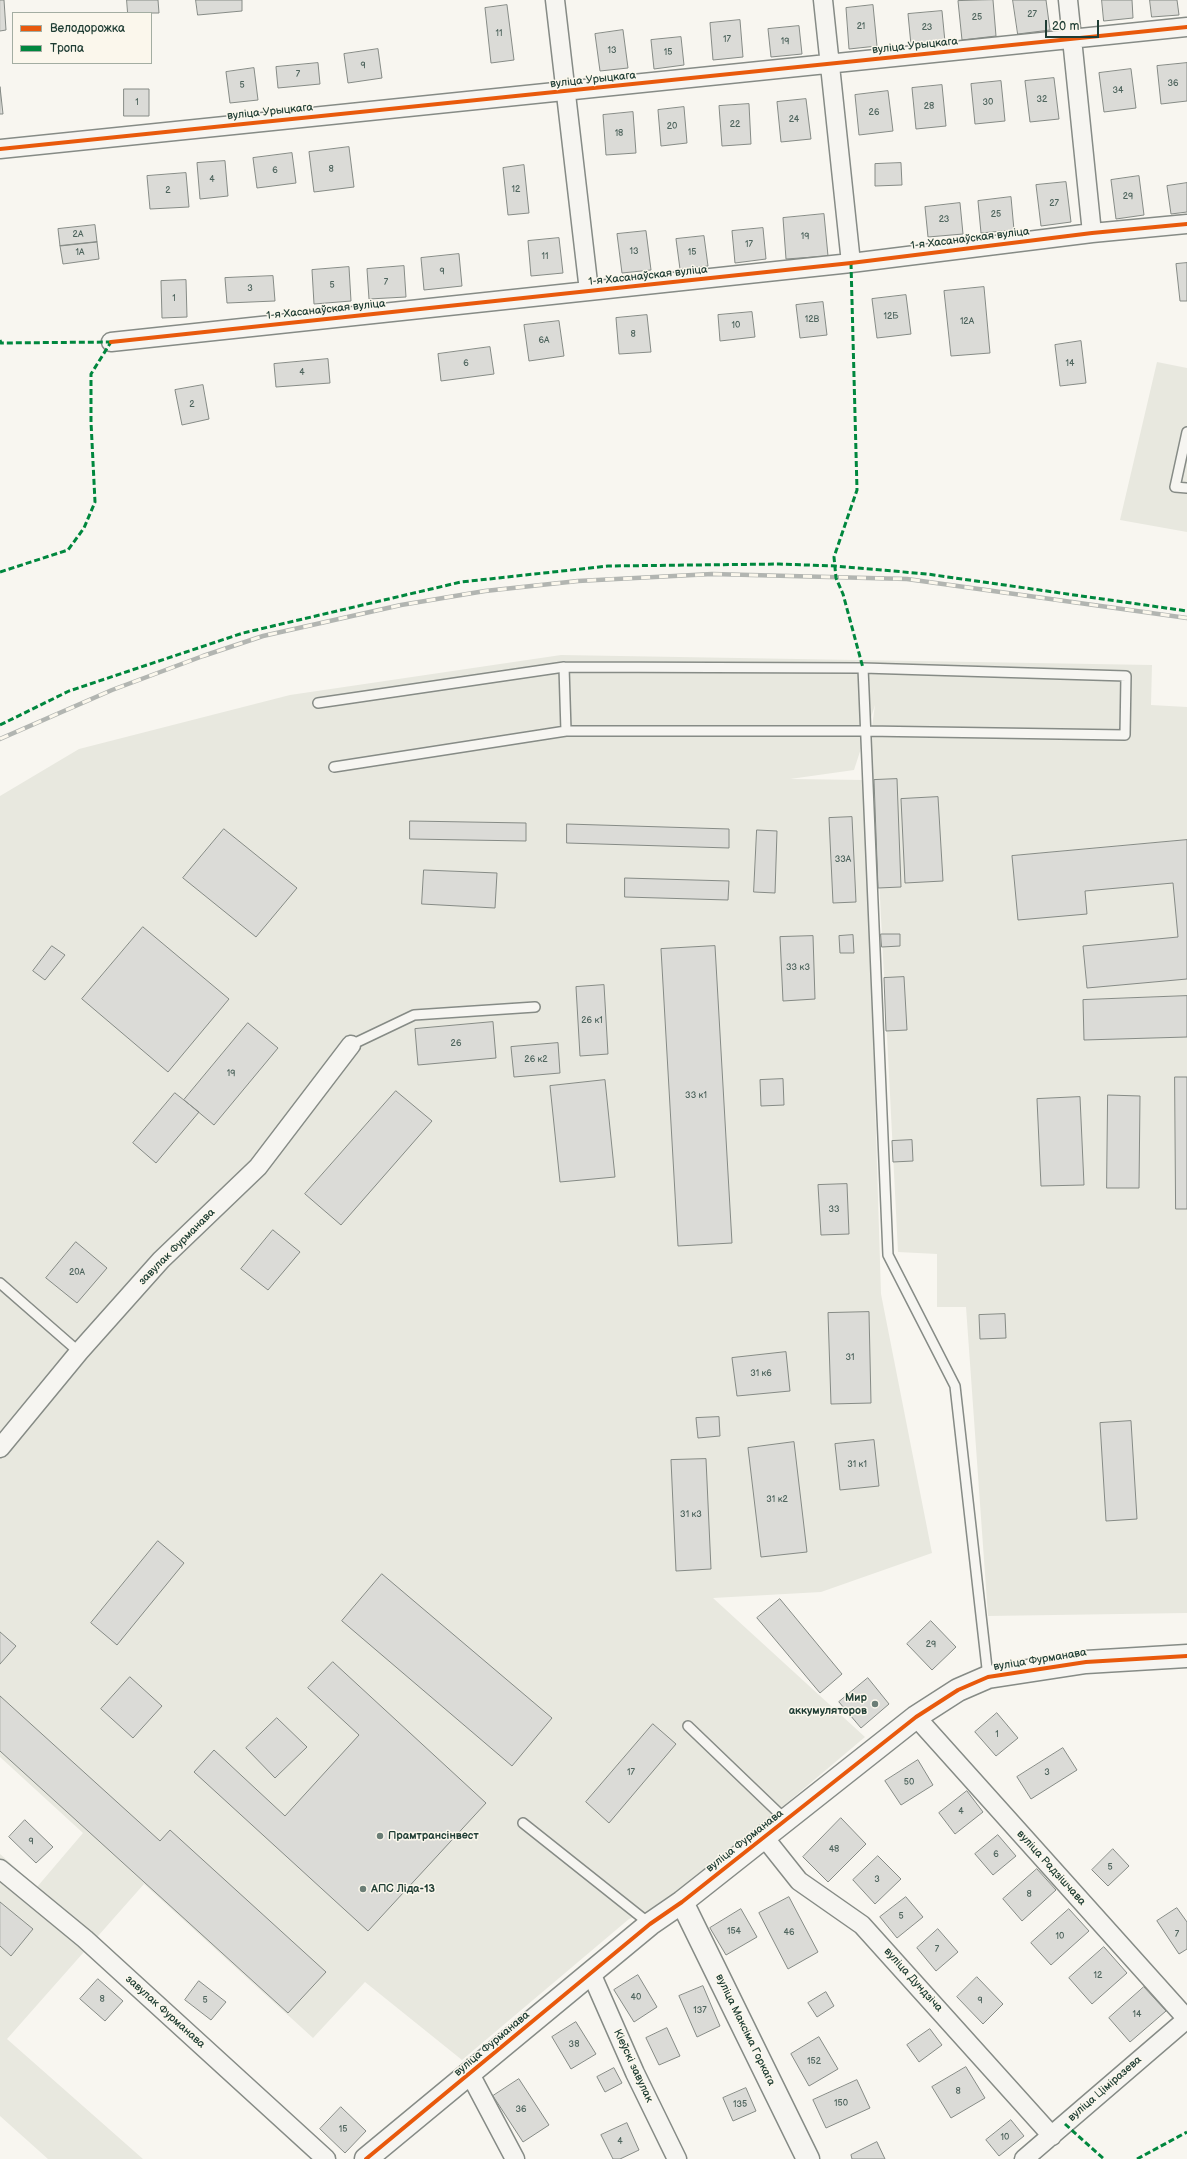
<!DOCTYPE html>
<html>
<head>
<meta charset="utf-8">
<style>
  body { margin:0 }
  #map { position:relative; width:1187px; height:2159px; overflow:hidden; background:#f8f6f0; font-family:"Balsamiq Sans",sans-serif }
  canvas { display:block }
  .legend { position:absolute; left:12px; top:12px; width:140px; height:52px; box-sizing:border-box; background:#fbf7ec; border:1px solid #a3ada2; margin:0; padding:5px 7px; list-style:none; font-size:12px; color:#1f3d34 }
  .legend li { display:flex; align-items:center; gap:8px; height:20px }
  .legend b { width:20px; border:1px solid #a3ada2 }
  .scale { position:absolute; left:1045px; top:20px; width:54px; height:18px; box-sizing:border-box; border:2px solid #1f3d34; border-top:0; padding-left:5px; font-size:12px; line-height:14px; white-space:nowrap; color:#1f3d34; -webkit-text-stroke:3px #fbf7ec; paint-order:stroke }
</style>
</head>
<body>
<div id="map">
<canvas width="1187" height="2159"></canvas>
<ul class="legend">
<li><b style="height:5px;background:#e8590c"></b>Велодорожка</li>
<li><b style="height:5px;background:#00873e"></b>Тропа</li>
</ul>
<div class="scale">20 m</div>
</div>
<script>
const ctx = document.querySelector('canvas').getContext('2d');
ctx.lineJoin = 'round';
function paint(path, color) { ctx.fillStyle = color; ctx.fill(path, 'evenodd'); }
function trace(path, color, width, dash) { ctx.strokeStyle = color; ctx.lineWidth = width; ctx.lineCap = dash ? 'butt' : 'round'; ctx.setLineDash(dash || []); ctx.stroke(path); }
function label(font, color, halo, rows, align = 'center') {
  ctx.font = font + ' "Balsamiq Sans",sans-serif'; ctx.lineWidth = 3; ctx.setLineDash([]); ctx.textBaseline = 'middle'; ctx.strokeStyle = halo; ctx.fillStyle = color; for (const [text, x, y, turn = 0] of rows) {
    ctx.save(); ctx.translate(x, y); ctx.rotate((+turn || 0) * Math.PI / 180); ctx.textAlign = isNaN(turn) ? turn : align; if (halo) ctx.strokeText(text, 0, 0); ctx.fillText(text, 0, 0); ctx.restore();
  }
}
paint(new Path2D(`
  M1157,362L1187,368V532L1120,520Z
  M561,655L1152,665L1151,705L1187,707V1613L988,1616L966,1307H937V1254L898,1252L874,780H865L881,1294L932,1553L821,1592L713,1598L865,1737L666,1905L629,1919L462,2060L365,1982L313,2038L144,1884L7,2039L143,2159H48L0,2116V1854L37,1887L83,1833L0,1757V796L79,749L290,695ZM875,705L865,780L790,779L854,770Z`), '#e8e8df');
const building = new Path2D(`
  M0,0H4L6,30L0,31Z
  M127,0H158L159,13H128Z
  M196,0H242V11L198,15Z
  M993,0L996,36L962,40L958,1Z
  M1013,0H1046L1050,30L1018,34Z
  M1102,0H1132L1133,18L1104,21Z
  M1150,0H1177L1179,15L1152,17Z
  M507,5L514,60L491,63L485,8Z
  M873,5L877,46L849,49L846,8Z
  M942,11L945,42L911,45L908,14Z
  M740,20L743,57L713,60L710,23Z
  M799,26L802,54L771,57L768,29Z
  M623,30L628,68L600,71L595,34Z
  M681,37L684,65L654,69L651,40Z
  M378,49L382,78L348,83L344,54Z
  M318,63L320,84L278,88L276,67Z
  M1187,63V101L1161,104L1157,66Z
  M254,68L258,100L230,103L226,72Z
  M1131,69L1136,108L1104,112L1099,73Z
  M1054,78L1059,119L1030,122L1025,81Z
  M1001,81L1005,121L975,124L971,84Z
  M942,85L946,126L916,129L912,88Z
  M0,87L3,114H0Z
  M124,89H149V116H124Z
  M888,91L893,131L859,135L855,95Z
  M806,99L811,139L781,142L777,102Z
  M749,104L751,144L722,146L719,106Z
  M684,107L687,143L661,146L658,110Z
  M633,112L636,153L606,155L603,115Z
  M349,147L354,187L314,192L309,152Z
  M292,153L296,183L257,188L253,158Z
  M225,161L228,196L200,199L197,163Z
  M901,163L902,185L875,186V164Z
  M524,165L529,213L508,215L503,168Z
  M186,173L189,207L150,209L147,176Z
  M1139,176L1144,215L1116,219L1111,180Z
  M1066,182L1071,222L1041,226L1036,185Z
  M1187,183V212L1171,214L1167,186Z
  M1011,197L1014,230L981,233L978,201Z
  M960,203L963,234L928,237L925,207Z
  M824,214L828,256L786,259L783,218Z
  M95,225L97,242L60,246L58,229Z
  M763,228L766,259L735,263L732,231Z
  M646,231L651,270L622,273L617,234Z
  M704,236L708,266L680,269L676,239Z
  M559,238L563,273L531,276L528,241Z
  M97,242L99,259L63,264L60,246Z
  M459,254L462,286L424,290L421,258Z
  M1187,263V301H1180L1176,264Z
  M404,266L406,297L369,299L367,269Z
  M349,267L351,301L314,304L312,270Z
  M273,276L275,301L227,303L225,278Z
  M186,280L187,317L162,318L161,281Z
  M984,287L990,353L951,356L944,291Z
  M906,295L911,334L877,338L872,299Z
  M823,302L827,335L800,338L796,305Z
  M752,312L755,337L720,341L718,315Z
  M647,315L651,352L619,354L616,318Z
  M559,321L564,356L529,361L524,325Z
  M1081,341L1086,383L1060,386L1055,345Z
  M490,347L494,374L441,381L438,354Z
  M328,359L330,383L276,387L274,364Z
  M203,385L209,419L182,425L175,390Z
  M897,779L901,887L878,888L874,780Z
  M938,797L943,881L905,883L901,799Z
  M852,817L856,902L833,903L829,818Z
  M410,821L526,823V841L410,839Z
  M567,824L729,829V848L567,843Z
  M224,829L297,888L256,937L183,878Z
  M757,830L777,831L775,893L754,892Z
  M1187,840V979L1087,988L1083,946L1178,937L1173,883L1085,891L1087,914L1018,920L1012,856Z
  M424,870L497,873L495,908L422,904Z
  M625,878L729,881L728,900L625,897Z
  M143,927L229,999L168,1072L82,999Z
  M881,934H900V946L882,947Z
  M853,935L854,953H840L839,936Z
  M813,936L815,999L783,1001L780,937Z
  M52,946L65,955L45,980L33,971Z
  M715,946L732,1243L678,1246L661,949Z
  M904,977L907,1030L886,1031L884,978Z
  M604,985L608,1054L580,1056L576,987Z
  M1187,996V1037L1084,1040L1083,1000Z
  M493,1022L496,1058L418,1065L415,1029Z
  M248,1023L278,1048L214,1125L184,1100Z
  M558,1043L560,1073L514,1077L511,1047Z
  M1175,1077H1187V1209H1176Z
  M783,1079L784,1105L761,1106L760,1080Z
  M605,1080L615,1177L560,1182L550,1086Z
  M396,1091L432,1121L341,1225L305,1194Z
  M175,1093L199,1112L156,1163L133,1143Z
  M1108,1095L1140,1096L1139,1188H1107Z
  M1080,1097L1084,1185L1041,1186L1037,1099Z
  M912,1140L913,1161L893,1162L892,1141Z
  M847,1184L849,1234L821,1235L818,1185Z
  M273,1230L300,1252L268,1290L241,1269Z
  M76,1242L107,1268L77,1303L46,1278Z
  M869,1312L871,1403L831,1404L828,1313Z
  M1005,1314L1006,1338L980,1339L979,1315Z
  M786,1352L790,1391L737,1396L732,1358Z
  M719,1417L720,1436L698,1438L696,1418Z
  M1131,1421L1137,1519L1106,1521L1100,1423Z
  M874,1440L879,1486L840,1490L835,1444Z
  M794,1442L807,1552L761,1557L748,1448Z
  M706,1459L711,1569L676,1571L671,1460Z
  M158,1541L184,1563L117,1645L91,1623Z
  M382,1574L552,1718L512,1766L342,1621Z
  M780,1599L842,1674L820,1693L757,1618Z
  M931,1621L956,1647L932,1670L907,1644Z
  M0,1632L16,1646L0,1664Z
  M333,1662L486,1803L368,1931L194,1772L214,1750L285,1816L359,1735L308,1688Z
  M130,1677L162,1706L133,1738L101,1709Z
  M868,1678L889,1704L861,1728L839,1702Z
  M0,1696L160,1841L170,1830L326,1972L288,2013L0,1751Z
  M997,1713L1018,1738L996,1756L975,1732Z
  M277,1718L307,1747L275,1778L246,1748Z
  M653,1724L676,1744L609,1823L586,1802Z
  M1063,1748L1077,1770L1031,1799L1017,1777Z
  M918,1760L933,1785L901,1805L885,1781Z
  M967,1791L983,1812L955,1834L939,1813Z
  M841,1818L866,1844L828,1882L803,1857Z
  M25,1820L53,1847L36,1863L9,1837Z
  M998,1835L1016,1856L993,1875L975,1854Z
  M1113,1849L1129,1866L1108,1886L1092,1870Z
  M878,1856L901,1879L875,1904L853,1880Z
  M1037,1869L1056,1890L1022,1921L1003,1899Z
  M789,1897L818,1952L788,1969L759,1913Z
  M906,1897L923,1917L897,1938L880,1917Z
  M0,1902L33,1929L11,1956L0,1946Z
  M1177,1908L1187,1922V1949L1179,1954L1157,1921Z
  M741,1909L757,1937L726,1955L710,1928Z
  M1069,1909L1089,1931L1051,1965L1031,1943Z
  M938,1929L958,1952L936,1971L917,1948Z
  M1104,1947L1127,1973L1092,2004L1069,1978Z
  M638,1975L657,2007L634,2022L614,1990Z
  M977,1977L1003,2004L983,2024L957,1997Z
  M98,1979L123,2001L105,2021L80,1999Z
  M199,1981L226,2002L211,2020L185,2000Z
  M703,1986L720,2026L697,2037L679,1996Z
  M1144,1987L1166,2011L1130,2042L1109,2018Z
  M826,1992L834,2006L817,2017L808,2003Z
  M576,2022L596,2054L571,2069L552,2037Z
  M667,2028L680,2056L659,2065L646,2038Z
  M930,2029L942,2045L919,2062L907,2045Z
  M819,2037L838,2069L809,2086L791,2054Z
  M966,2067L985,2098L951,2118L932,2087Z
  M614,2068L622,2083L605,2092L597,2077Z
  M519,2079L549,2125L523,2142L493,2096Z
  M857,2080L870,2108L826,2128L813,2100Z
  M746,2088L756,2111L733,2121L723,2098Z
  M341,2107L366,2131L345,2153L320,2129Z
  M1011,2120L1024,2136L999,2156L986,2140Z
  M627,2123L639,2150L620,2159H613L601,2135Z
  M877,2142L885,2159H852L851,2155Z`);
paint(building, '#dbdbd7');
trace(building, '#868b86', 1);
const service = new Path2D(`
  M1187,432L1175,487L1187,488
  M863,668L888,1255L955,1386L988,1677
  M318,703L564,667L566,731
  M334,767L566,731H866L1125,735L1126,676L863,668L564,667
  M351,1045L414,1015L535,1007
  M0,1283L79,1352
  M688,1726L786,1820
  M523,1823L650,1924`);
const minor = new Path2D(`
  M555,0L589,291
  M823,0L851,263
  M1068,0L1092,233
  M0,149L1187,27
  M111,342L851,263L1092,233L1187,224
  M0,1448L79,1352L161,1260L258,1167L351,1045
  M916,1717L1187,2019
  M764,1837L799,1881L862,1925L1052,2136
  M0,1869L85,1939L326,2159
  M591,1973L635,2073L677,2159
  M470,2074L515,2159
  M1024,2159L1187,2019`);
const tertiary = new Path2D(`
  M682,1902L808,2159
  M366,2159L650,1924L682,1902L916,1717L958,1690L988,1677L1086,1662L1187,1656`);
trace(service, '#868b86', 12);
trace(minor, '#868b86', 21);
trace(tertiary, '#868b86', 25);
trace(service, '#f6f5f1', 9);
trace(minor, '#f6f5f1', 18);
trace(tertiary, '#f6f5f1', 22);
const rail = new Path2D(`
  M0,739L112,690L203,656L263,636L401,605L485,591L578,581L712,574L907,579L1187,618`);
trace(rail, '#b2b5b1', 4.5);
trace(rail, '#fbf7ec', 3, [9]);
trace(new Path2D(`
  M851,263L857,490L834,557L836,578L843,594L863,668
  M0,340L1,343L111,342
  M0,572L68,550L84,528L95,502L91,422V374L111,342
  M0,725L69,691L243,633L461,582L608,566L779,564L835,566L927,574L1187,611
  M1065,2124L1104,2159
  M1137,2159L1187,2132`), '#00873e', 3, [6, 3]);
trace(new Path2D(`
  M0,149L1187,27
  M111,342L851,263L1092,233L1187,224
  M366,2159L650,1924L682,1902L916,1717L958,1690L988,1677L1086,1662L1187,1656`), '#e8590c', 4);
for (const [x, y, r, color] of [
  [875,1704,4,"#6b7e76"],
  [380,1836,4,"#6b7e76"],
  [363,1889,4,"#6b7e76"]
]) { const dot = new Path2D(); dot.arc(x, y, r, 0, 2 * Math.PI); ctx.fillStyle = color; ctx.fill(dot); trace(dot, '#fbf7ec', 1.5); }
label('9px', '#4e645d', null, [
  ["27",1032,15],
  ["25",977,18],
  ["21",861,27],
  ["23",927,28],
  ["11",499,34],
  ["17",727,40],
  ["19",785,42],
  ["13",612,51],
  ["15",668,53],
  ["9",363,66],
  ["7",298,75],
  ["36",1173,84],
  ["5",242,86],
  ["34",1118,91],
  ["32",1042,100],
  ["1",137,103],
  ["30",988,103],
  ["28",929,107],
  ["26",874,113],
  ["24",794,120],
  ["22",735,125],
  ["20",672,127],
  ["18",619,134],
  ["8",331,170],
  ["6",275,171],
  ["4",212,180],
  ["12",516,190],
  ["2",168,191],
  ["29",1128,197],
  ["27",1054,204],
  ["25",996,215],
  ["23",944,220],
  ["2А",78,235],
  ["19",805,237],
  ["17",749,245],
  ["13",634,252],
  ["1А",80,253],
  ["15",692,253],
  ["11",545,257],
  ["9",442,272],
  ["7",386,283],
  ["5",332,286],
  ["3",250,289],
  ["1",174,299],
  ["12Б",891,317],
  ["12В",812,320],
  ["12А",967,322],
  ["10",736,326],
  ["8",633,335],
  ["6А",544,341],
  ["6",466,364],
  ["14",1070,364],
  ["4",302,373],
  ["2",192,405],
  ["33А",843,860],
  ["33 к3",798,968],
  ["26 к1",592,1021],
  ["26",456,1044],
  ["26 к2",536,1060],
  ["19",231,1074],
  ["33 к1",696,1096],
  ["33",834,1210],
  ["20А",77,1273],
  ["31",850,1358],
  ["31 к6",761,1374],
  ["31 к1",857,1465],
  ["31 к2",777,1500],
  ["31 к3",691,1515],
  ["29",931,1645],
  ["1",997,1735],
  ["17",631,1773],
  ["3",1047,1773],
  ["50",909,1783],
  ["4",961,1812],
  ["9",31,1842],
  ["48",834,1850],
  ["6",996,1855],
  ["5",1110,1868],
  ["3",877,1880],
  ["8",1029,1895],
  ["5",901,1917],
  ["154",734,1932],
  ["46",789,1933],
  ["7",1177,1935],
  ["10",1060,1937],
  ["7",937,1950],
  ["12",1098,1976],
  ["40",636,1998],
  ["8",102,2000],
  ["5",205,2001],
  ["9",980,2001],
  ["137",700,2011],
  ["14",1137,2015],
  ["38",574,2045],
  ["152",814,2062],
  ["8",958,2092],
  ["150",841,2104],
  ["135",740,2105],
  ["36",521,2110],
  ["15",343,2130],
  ["10",1005,2138],
  ["4",620,2142]
]);
label('11px', '#1f3d34', '#fbf7ec', [
  ["вуліца Урыцкага",915,46,-6],
  ["вуліца Урыцкага",593,80,-6],
  ["вуліца Урыцкага",270,112,-6],
  ["1-я Хасанаўская вуліца",970,239,-7],
  ["1-я Хасанаўская вуліца",648,276,-6],
  ["1-я Хасанаўская вуліца",326,310,-6],
  ["завулак Фурманава",177,1247,-45],
  ["вуліца Фурманава",1040,1660,-9],
  ["вуліца Фурманава",745,1841,-38],
  ["вуліца Радзішчава",1051,1868,48],
  ["вуліца Дундзіча",913,1980,48],
  ["завулак Фурманава",165,2012,42],
  ["вуліца Максіма Горкага",745,2030,64],
  ["вуліца Фурманава",492,2044,-40],
  ["Кіеўскі завулак",633,2066,65],
  ["вуліца Ціміразева",1105,2089,-41]
]);
label('bold 11px', '#1f3d34', '#fbf7ec', [
  ["Мир",867,1698,"right"],
  ["аккумуляторов",867,1711,"right"],
  ["Прамтрансінвест",388,1836],
  ["АПС Ліда-13",371,1889]
], 'left');
</script>
</body>
</html>
